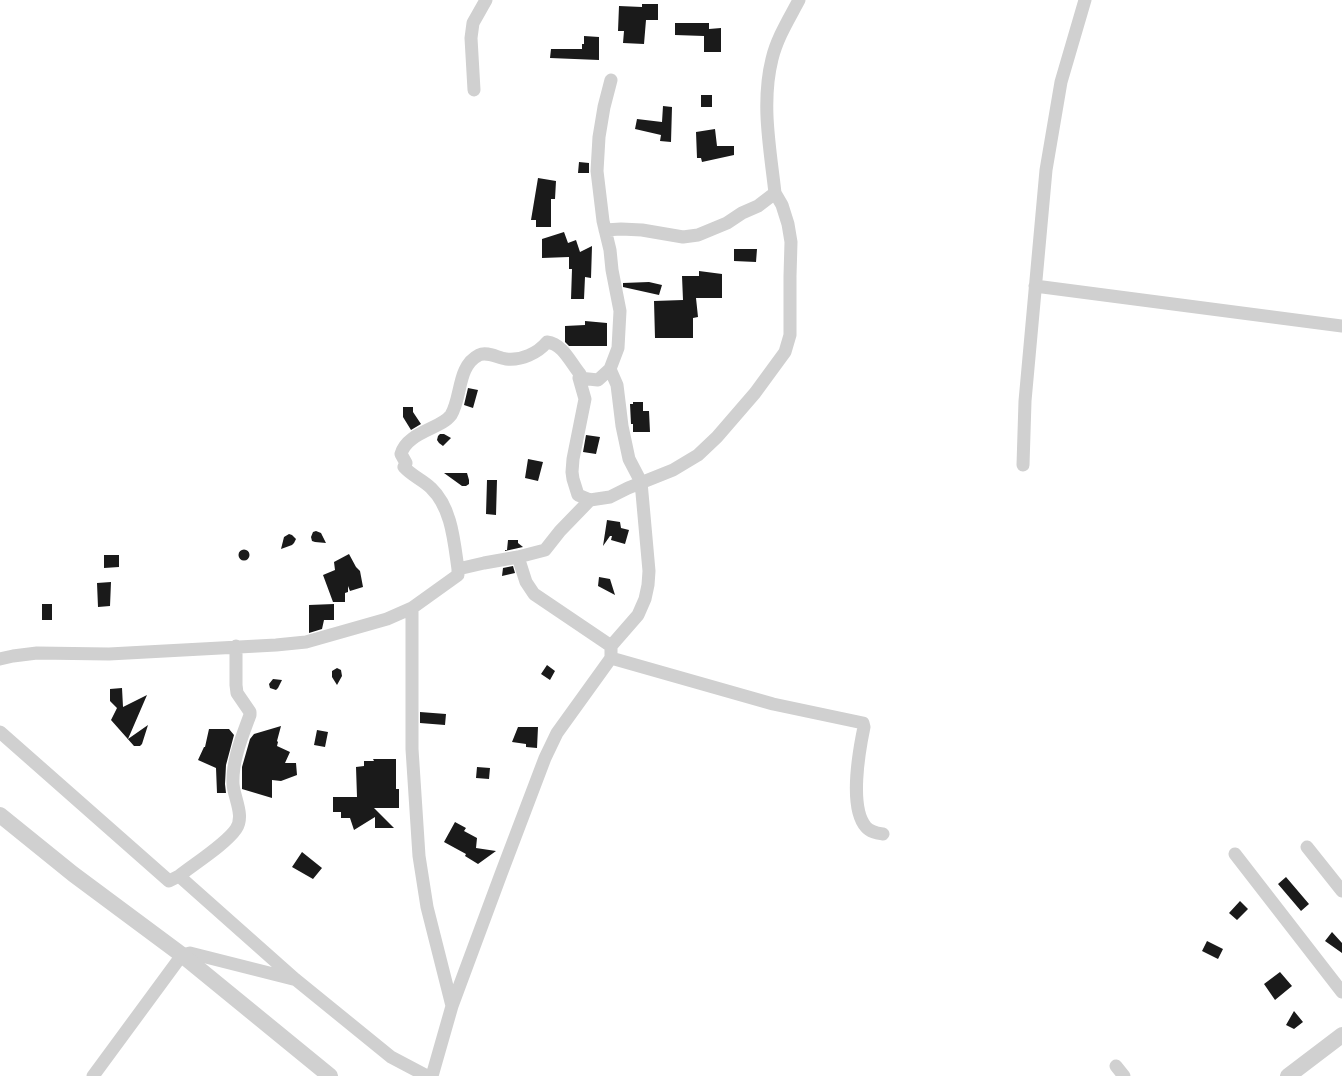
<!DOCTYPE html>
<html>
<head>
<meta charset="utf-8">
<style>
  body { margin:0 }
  canvas { display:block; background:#fff }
</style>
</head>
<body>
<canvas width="1342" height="1076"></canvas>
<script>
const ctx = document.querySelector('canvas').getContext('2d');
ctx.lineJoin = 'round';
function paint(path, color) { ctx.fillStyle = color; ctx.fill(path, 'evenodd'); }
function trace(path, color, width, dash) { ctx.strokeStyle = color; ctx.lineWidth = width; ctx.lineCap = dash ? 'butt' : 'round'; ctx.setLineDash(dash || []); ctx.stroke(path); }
paint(new Path2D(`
  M642,4H658V20H646L644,44L623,43L624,31H618L619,6L642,7Z
  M675,23H709V29L721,28V52H704V36L675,35Z
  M584,36L599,37V60L550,58L551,49H582V44H584Z
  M701,95H712V107H701Z
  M663,106L672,107L671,142L660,141L661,135L635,129L637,119L662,122Z
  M715,129L717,146H734V155L702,162L701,158H697L696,132Z
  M579,162L589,163V173H578Z
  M538,178L556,181L555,199H551V227H536V220H531Z
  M564,232L568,243L576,240L580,252L592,246L591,278L585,277L584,299H571L572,269H569V257L542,258V239Z
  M734,249H757L756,262L734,261Z
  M699,271L722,274V298H696L698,317L693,318V338H655L654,301L683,300L682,276H699Z
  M649,282L662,285L659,295L623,287V283Z
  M585,321L607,323V346H569L565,342V326L585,325Z
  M468,388L478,390L473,408L464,405Z
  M633,402H643V411H649L650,432H633V424H631L630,404H633Z
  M403,407H413V412L421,424L411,430L403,417Z
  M440,434H444L451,438L443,446L439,443L437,440L438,436Z
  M586,435L600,437L596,454L583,452Z
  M528,459L543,462L538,481L525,478Z
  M444,473H467L469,480V484L466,486H462Z
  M487,480H497L496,515L486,514Z
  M607,520L620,522L621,528L629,530L625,544L611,540L612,536H610L603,546Z
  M316,531L321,533L326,543L315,542L312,541L311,537L313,532Z
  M289,534L292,535L296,539L294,543L292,545L281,549L284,537Z
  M508,540H518V543L523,547L505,551V550H507Z
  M238.5 555a5.5 5.5 0 1 1 11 0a5.5 5.5 0 1 1-11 0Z
  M349,554L356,567L360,571L363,587L350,591L348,586V592L345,593V602H333L323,575L335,570L334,562Z
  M104,555H119V567L104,568Z
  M513,566L515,573L502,576L503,568Z
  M599,577L610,579L615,595L598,586Z
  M111,582L110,606L98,607L97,583Z
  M42,604H52V620H42Z
  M334,604V620H324L322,629L309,633V605Z
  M547,665L555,671L550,680L541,674Z
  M337,668L341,670L342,676L337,685L332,677V671Z
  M273,679L282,680L278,688L276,690L270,688L269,684Z
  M122,688L123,707L147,695L128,739L148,725L142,744L140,746H134L111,720L117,708L110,701V689Z
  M420,712L446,714L445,725L420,723Z
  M281,726L277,741L278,742L277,746L290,752L285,763H296L297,775L281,781L272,780V798L242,789V767L250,739L254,734Z
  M518,727H538L537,748L526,747V744L512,742Z
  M209,729H229L234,735L226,765L225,784L226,793H217L216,768L198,760L204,747H205Z
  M317,730L328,732L325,747L314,745Z
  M373,759H396V789H399V808H374L394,828H375V817L354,830L350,818H341V812H333V797H357L356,767L364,766V761H374Z
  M477,767L490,768L489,779L476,778Z
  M455,822L466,828L464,831L477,838L476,848L496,851L478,864L465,856L466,854L444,842Z
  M302,852L322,868L313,879L292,867Z
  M1286,877L1309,904L1301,911L1278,884Z
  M1240,901L1248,909L1237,920L1229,913Z
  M1332,932L1342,943V953L1325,941Z
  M1207,941L1223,949L1218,959L1202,951Z
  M1280,972L1292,986L1275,1000L1264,984Z
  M1294,1011L1303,1022L1294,1029L1286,1025Z`), '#1a1a1a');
trace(new Path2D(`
  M474,90L471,38L473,23L486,0
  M605,230L621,229L642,230L683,237L698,235L727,223L742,213L758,206L775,193
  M1035,286L1342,326
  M579,378L585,399L573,459L572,472L573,479L578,495L590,500L610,497L628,488L673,470L698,455L717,437L755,393L785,352L790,335V276L791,242L788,224L782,205L775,193C770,148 761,103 772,59C777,38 789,19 799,0
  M1023,465L1025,401L1046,170L1061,82L1085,0
  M518,557L526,582L534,594L611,646
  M458,569L484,563L518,557L545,550L560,531L590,500
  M412,608V749L419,856L427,907L452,1006
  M611,658L773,704L863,723L864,727C859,751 849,808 866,827C870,832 877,833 883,834
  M0,659L13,656L37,653L109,654L276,645L306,642L387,619L412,608L458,575V569C454,542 452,508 431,488C423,480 412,476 404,467L406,463L401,454C407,432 441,429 451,415C462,397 457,366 479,355C487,351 498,358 506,359C521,361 538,353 547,342C563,344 570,362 580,374L579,378L598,380L610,369
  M0,732L169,881L179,876L295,979L391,1057L427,1076
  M1307,847L1342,891
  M1235,854L1342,992
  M179,876C194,864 226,844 236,829C245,816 234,798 233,784C232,760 242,737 250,715V712L237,693L236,685V646
  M1116,1066L1124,1076
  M93,1076L182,955L190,953L293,979
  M432,1076L452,1006L501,874L545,758L557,733L611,658V646L638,615L645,599L648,585L649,571L641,482L629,459L622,426L617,385L610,369L618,348L620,311L612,270L610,250L603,221L597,171L599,137L604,107L611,80`), '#d0d0d0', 13);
trace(new Path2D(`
  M0,815L73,874L182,955L330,1076
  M1288,1076L1342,1035`), '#d0d0d0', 16);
</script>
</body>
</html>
